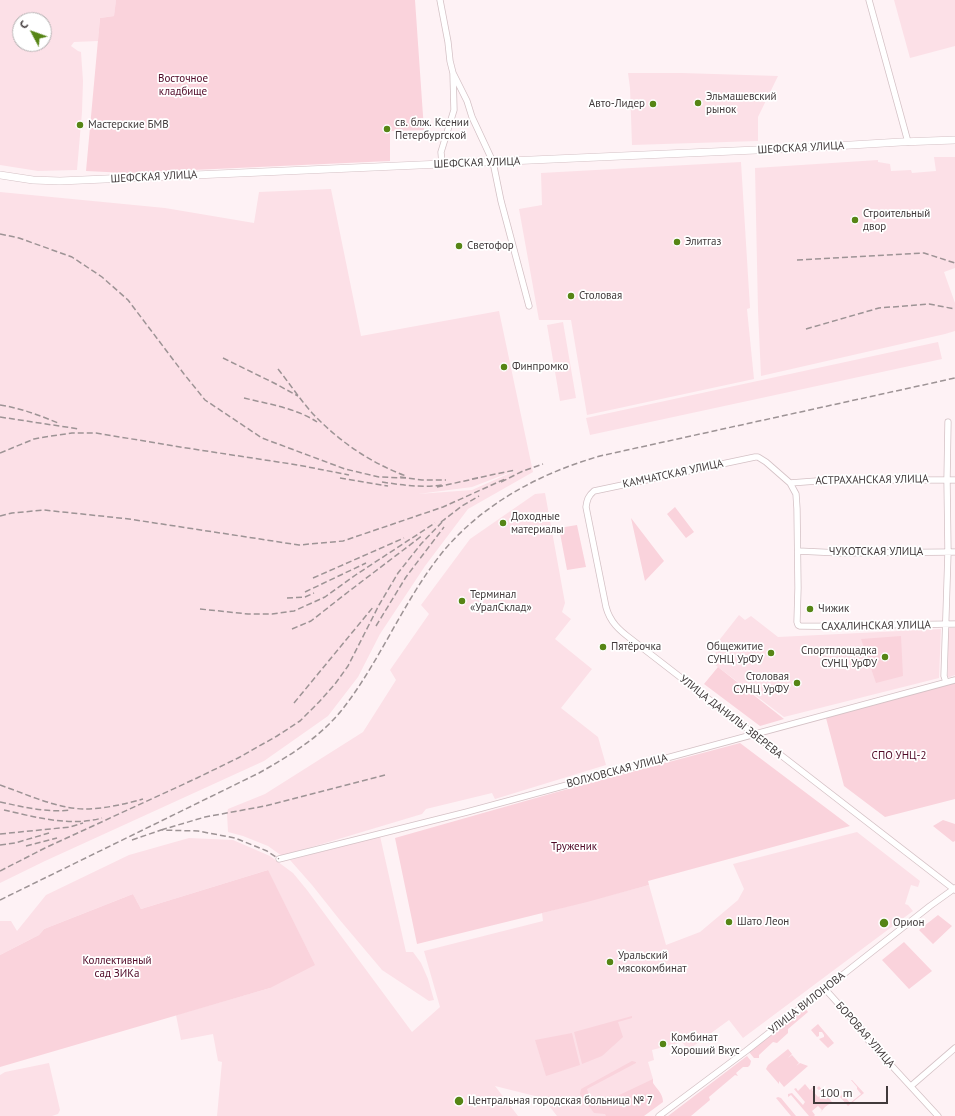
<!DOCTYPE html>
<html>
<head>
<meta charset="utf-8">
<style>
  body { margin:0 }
  #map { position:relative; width:955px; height:1116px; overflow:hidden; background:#fef2f5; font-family:"PT Sans",sans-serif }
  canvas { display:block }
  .north { position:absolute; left:12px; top:12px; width:40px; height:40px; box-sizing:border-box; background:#fff; border:1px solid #b3b0b1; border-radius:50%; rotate:311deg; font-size:11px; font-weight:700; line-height:16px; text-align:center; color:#413a3b }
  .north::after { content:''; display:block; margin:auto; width:14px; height:18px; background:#568515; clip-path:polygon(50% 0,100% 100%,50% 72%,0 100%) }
  .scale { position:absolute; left:813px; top:1086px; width:75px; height:18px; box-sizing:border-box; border:2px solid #413a3b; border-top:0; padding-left:5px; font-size:12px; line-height:14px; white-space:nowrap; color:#413a3b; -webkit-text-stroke:3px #fff; paint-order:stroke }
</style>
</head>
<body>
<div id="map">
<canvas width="955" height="1116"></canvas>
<div class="north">С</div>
<div class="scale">100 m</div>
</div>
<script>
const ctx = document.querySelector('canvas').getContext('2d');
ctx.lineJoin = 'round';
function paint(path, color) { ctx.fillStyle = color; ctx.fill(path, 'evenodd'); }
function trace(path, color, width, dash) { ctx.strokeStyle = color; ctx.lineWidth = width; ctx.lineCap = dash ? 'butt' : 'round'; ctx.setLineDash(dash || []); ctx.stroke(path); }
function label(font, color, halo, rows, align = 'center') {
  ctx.font = font + ' "PT Sans",sans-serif'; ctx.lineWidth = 3.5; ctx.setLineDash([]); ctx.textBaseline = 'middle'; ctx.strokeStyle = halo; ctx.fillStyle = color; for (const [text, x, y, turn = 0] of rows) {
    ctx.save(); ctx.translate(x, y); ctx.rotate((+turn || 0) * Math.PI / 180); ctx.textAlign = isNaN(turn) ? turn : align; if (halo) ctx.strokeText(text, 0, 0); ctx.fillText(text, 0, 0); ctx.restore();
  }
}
paint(new Path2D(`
  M0,0H116L114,16L100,18L98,41L74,42L71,46L78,51L81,52L83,81L82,112L77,170L38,171L0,165ZM20,20H44V44H20Z
  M894,0H955V46L910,58Z
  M628,73H682L778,76L758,117V141L632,145L630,88Z
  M934,157H955V268L944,272L955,303V331L945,334L761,376L758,311L755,168L878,160V162L890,164L891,171L911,170L912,173L936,171Z
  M741,162L750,308L747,309L754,379L587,415L571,320H539L519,209L542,205L541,173Z
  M331,189L361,336L499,311L533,472L468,509L425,566L380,634L358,677L328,716L264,761L45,861L0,883V192L165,208L254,223L259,192ZM519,469L472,490L418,494L472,487Z
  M563,322L576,398L560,401L547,325Z
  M938,342L942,359L590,435L586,418Z
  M545,493L565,603L562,612L571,619L555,639L592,669L561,708L598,737L606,765L495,799L492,793L426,809L422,814L282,856L268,846L243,836L228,832L227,813L228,809L265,794L363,732L396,680L390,670L429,614L421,605L470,539L535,494Z
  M739,615L745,620L751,616L778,637L941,629L939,678L784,717L714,664L717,643Z
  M948,628H955V675L947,678L948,672Z
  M857,832L920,881L918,887L911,885L905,904L908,905L913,911L743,1038L729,1020L688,1050L682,1042L652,1050L654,1060L648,1062L653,1079V1083L623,1116H557L543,1098L495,1086L518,1116H217L222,1062L218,1061L213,1034L181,1040L176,1015L270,988L268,870L141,909L133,894L44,929L39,935L0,955V921H11L17,931L46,895L129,855L189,838L233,840L270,856L293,873L307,890L412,1032L440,1007L424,951L543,921L542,913L649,885L666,945L700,932L738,900L744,889L733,864Z
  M380,836L406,952H413L421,963L428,979L434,1000L429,1001L382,970L339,919L312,885L290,860Z
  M49,1063L60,1110L58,1114L52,1116H0V1075L5,1072Z`), '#fce0e7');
paint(new Path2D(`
  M116,0H415L424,130L390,131V161L127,173L86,171L100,18L114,16Z
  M675,507L694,532L686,538L667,514Z
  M631,518L664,561L645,581Z
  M577,525L586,567L567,570L559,528Z
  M901,636L903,676L876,683L861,639Z
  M718,667L784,719L760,726L704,684Z
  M955,683V799L885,817L844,786L826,718Z
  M740,743L850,826L648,881L649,885L587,902L417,944L395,838L557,792Z
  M943,820L955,824V841L953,842L933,826Z
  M268,870L315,965L270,988L0,1067V955L39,935L44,929L133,894L141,909Z
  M938,915L952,926L933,944L919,930Z
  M904,942L932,971L909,989L882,960Z
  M805,1008L808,1012L788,1029V1033L777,1043L773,1042L759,1055V1058H754L749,1052Z
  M632,1016V1018L618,1022L623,1037L602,1056L582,1064L574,1032Z
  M818,1024L834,1043L828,1048L819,1039L824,1037V1035L822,1032H819V1036L817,1037L811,1030Z
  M572,1033L580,1065L546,1076L535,1040Z
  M788,1049L792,1054L788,1058L792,1055L799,1063L796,1066L800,1063L808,1066L784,1087L779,1081V1084L766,1069L768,1065Z
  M747,1056L751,1061L750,1065L748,1067H743L736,1073L738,1076L735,1075L709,1097L710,1100L691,1116H668Z
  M632,1061L636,1062V1063L587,1089L592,1104L612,1095L613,1098L653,1079V1083C657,1089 663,1094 663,1102L644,1116H606L605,1114L594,1113L580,1094L581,1089Z
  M851,1080H852L864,1093L848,1106L840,1097L843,1094L850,1103L861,1094L857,1089V1087Z
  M805,1084L810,1090L814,1086L812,1090L818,1097L820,1096L827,1100L817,1088L819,1086L832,1102L825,1107L820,1113L822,1110L818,1106L812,1111L815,1115L814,1116H809L791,1095L788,1097V1094L792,1093L803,1105L805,1102L794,1089L796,1088L798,1091Z
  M778,1097L781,1098L796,1116H791L776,1098Z`), '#fad3dc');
const minor = new Path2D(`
  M440,0L448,42L450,61L453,73L454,110L441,152L442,164
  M869,0L908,142
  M453,73L467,101L472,117L493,162L501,201L529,306
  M790,483L830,480H955
  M798,551L840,553L955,552
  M955,624C903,624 852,627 800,626L798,625L797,622L798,588L797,509L796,494L790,483L766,462L758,457H755L594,491C588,496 587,500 586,507L606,607C610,622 619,630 631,639L955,890
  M946,682L944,676L948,552L947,480L948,422
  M279,859L467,812L955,680
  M825,989L863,1031L868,1040L938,1116
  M911,1086L955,1048
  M659,1116L746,1051L930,906L955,888`);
const major = new Path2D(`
  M0,175L33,180L60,181L801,148L901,142L955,140`);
trace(minor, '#d4c1c5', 7);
trace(major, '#d4c1c5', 8);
trace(minor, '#fff', 5.5);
trace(major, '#fff', 7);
trace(new Path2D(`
  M0,234L19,238L72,257L102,277L128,300L184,374L205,400L262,438L345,469L379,477L406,478
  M797,260L924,253L955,263
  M806,329L879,308L929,304L955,309
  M223,358L274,383L298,396
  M278,369C290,384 301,401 314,415C340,442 371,463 406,476
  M244,398C268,404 296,408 317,422
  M0,405C20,408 39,415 58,423
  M0,417L79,429
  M0,453L34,439L45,437L72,433H96L180,447L298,465L349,475
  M400,477L422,480H446
  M340,478L388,486
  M472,479L515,470
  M382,482C402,485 421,488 442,485
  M501,482L523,471L543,464
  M437,487L478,478
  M0,516L12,513L44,510L129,519L299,545L343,541L443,507L505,479
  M441,522L462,506L479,496
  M313,578L404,538
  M305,592L366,563
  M287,598L305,597L314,593
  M200,609L248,614H272L294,611L325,597L357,574L435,523
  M376,626L406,577L444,527
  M292,629L311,621L348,592L423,535
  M294,703L374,606
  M0,785C26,794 58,809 85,809C103,809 126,804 143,799
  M0,802C24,807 47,813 71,810
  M4,810C35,817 70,827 102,818
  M161,830L205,817L265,806L385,775
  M0,834L70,827L83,823
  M132,840L161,830L198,831L235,838L267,851L279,859
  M0,845L15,843L49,833
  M26,846L57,838
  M0,871L45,848L197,778L238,758L277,736L300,721L319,702L335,684L348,666L379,605L398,573L421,544L445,519
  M0,900L259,773C289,756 319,738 341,711C381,661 404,598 446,548C486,502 541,473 600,456L955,378`), '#9d9395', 1.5, [6, 3]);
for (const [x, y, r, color] of [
  [698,103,4,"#568515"],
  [653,104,4,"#568515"],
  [80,125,4,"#568515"],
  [387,129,4,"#568515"],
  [855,220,4,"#568515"],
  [677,242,4,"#568515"],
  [459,246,4,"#568515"],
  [571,296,4,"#568515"],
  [504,367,4,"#568515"],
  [503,523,4,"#568515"],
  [462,601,4,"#568515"],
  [810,609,4,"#568515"],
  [603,647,4,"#568515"],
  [771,653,4,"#568515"],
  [885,657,4,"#568515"],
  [797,683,4,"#568515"],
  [729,922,4,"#568515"],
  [884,923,5,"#568515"],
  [610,962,4,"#568515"],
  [663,1044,4,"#568515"],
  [459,1101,5,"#568515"]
]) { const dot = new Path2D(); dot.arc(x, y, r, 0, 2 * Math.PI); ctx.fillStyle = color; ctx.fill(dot); trace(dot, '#fff', 1.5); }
label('11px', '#4f0826', '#fff', [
  ["Восточное",183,79],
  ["кладбище",183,92],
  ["СПО УНЦ-2",899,756],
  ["Труженик",574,847],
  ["Коллективный",117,961],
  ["сад ЗИКа",117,974]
]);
label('11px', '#413a3b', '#fff', [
  ["Эльмашевский",706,97],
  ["рынок",706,110],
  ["Авто-Лидер",645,104,"right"],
  ["св. блж. Ксении",395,123],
  ["Петербургской",395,136],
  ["Мастерские БМВ",88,125],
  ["Строительный",863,214],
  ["двор",863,227],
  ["Элитгаз",685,242],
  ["Светофор",467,246],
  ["Столовая",579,296],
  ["Финпромко",512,367],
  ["Доходные",511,517],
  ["материалы",511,530],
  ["Терминал",470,595],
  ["«УралСклад»",470,608],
  ["Чижик",818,609],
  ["Пятёрочка",611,647],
  ["Общежитие",763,647,"right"],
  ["СУНЦ УрФУ",763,660,"right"],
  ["Спортплощадка",877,651,"right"],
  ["СУНЦ УрФУ",877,664,"right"],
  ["Столовая",789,677,"right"],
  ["СУНЦ УрФУ",789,690,"right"],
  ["Шато Леон",737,922],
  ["Орион",893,923],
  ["Уральский",618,956],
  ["мясокомбинат",618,969],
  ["Комбинат",671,1038],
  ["Хороший Вкус",671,1051],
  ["Центральная городская больница № 7",468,1101]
], 'left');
label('11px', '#413a3b', '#fff', [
  ["ШЕФСКАЯ УЛИЦА",801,148,-3],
  ["ШЕФСКАЯ УЛИЦА",477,163,-2],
  ["ШЕФСКАЯ УЛИЦА",154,177,-3],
  ["КАМЧАТСКАЯ УЛИЦА",673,474,-12],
  ["АСТРАХАНСКАЯ УЛИЦА",872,480,-1],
  ["ЧУКОТСКАЯ УЛИЦА",876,552],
  ["САХАЛИНСКАЯ УЛИЦА",876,626,-1],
  ["УЛИЦА ДАНИЛЫ ЗВЕРЕВА",731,717,38],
  ["ВОЛХОВСКАЯ УЛИЦА",617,771,-15],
  ["УЛИЦА ВИЛОНОВА",807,1003,-38],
  ["БОРОВАЯ УЛИЦА",865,1035,49]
]);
</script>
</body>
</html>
